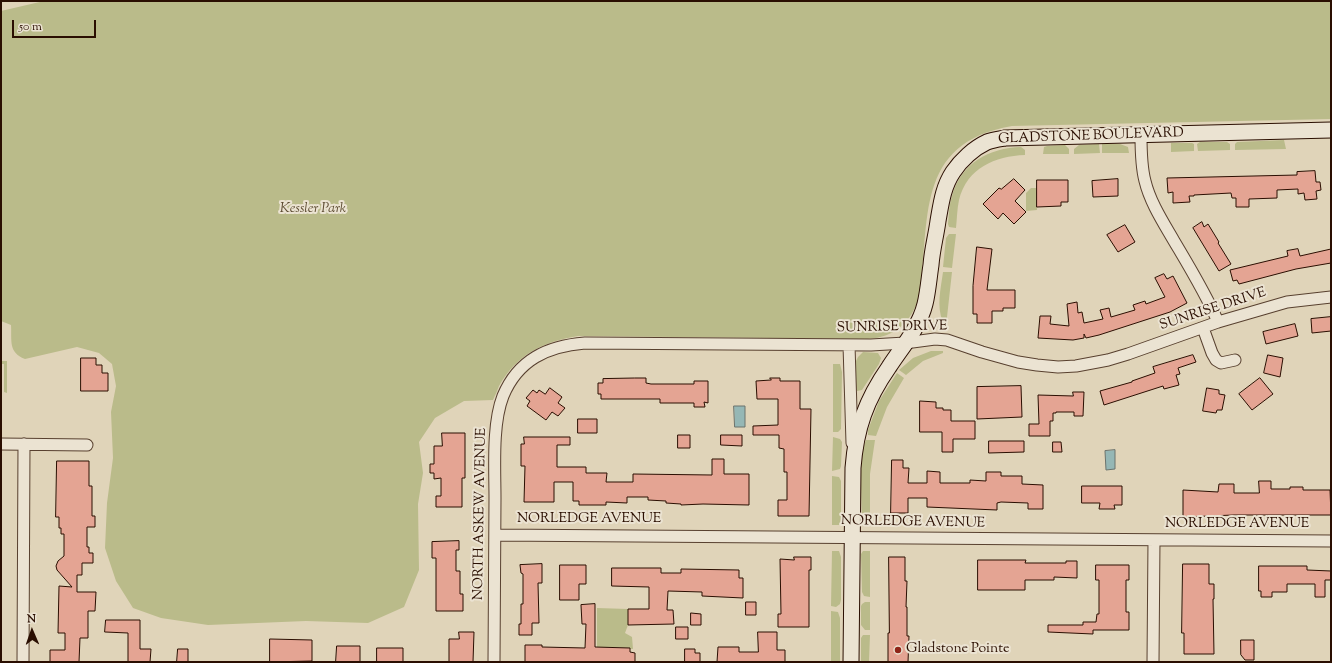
<!DOCTYPE html>
<html>
<head>
<meta charset="utf-8">
<style>
  body { margin:0 }
  #map { position:relative; width:1332px; height:663px; overflow:hidden; background:#e0d4b9; font-family:"Sorts Mill Goudy",serif }
  canvas { display:block }
  .frame { position:absolute; inset:0; border:2px solid #2a0e01; pointer-events:none }
  .north { position:absolute; left:12px; top:611px; width:40px; height:40px; -webkit-text-stroke:3px #ebe3d2; paint-order:stroke; rotate:358deg; font-size:11px; font-weight:700; line-height:16px; text-align:center; color:#2a0e01 }
  .north::after { content:''; display:block; margin:auto; width:14px; height:18px; background:#2a0e01; clip-path:polygon(50% 0,100% 100%,50% 72%,0 100%) }
  .scale { position:absolute; left:12px; top:20px; width:84px; height:18px; box-sizing:border-box; border:2px solid #2a0e01; border-top:0; padding-left:5px; font-size:12px; line-height:14px; white-space:nowrap; color:#2a0e01; -webkit-text-stroke:3px #ebe3d2; paint-order:stroke }
</style>
</head>
<body>
<div id="map">
<canvas width="1332" height="663"></canvas>
<div class="frame"></div>
<div class="north">N</div>
<div class="scale">50 m</div>
</div>
<script>
const ctx = document.querySelector('canvas').getContext('2d');
ctx.lineJoin = 'round';
function paint(path, color) { ctx.fillStyle = color; ctx.fill(path, 'evenodd'); }
function trace(path, color, width, dash) { ctx.strokeStyle = color; ctx.lineWidth = width; ctx.lineCap = dash ? 'butt' : 'round'; ctx.setLineDash(dash || []); ctx.stroke(path); }
function label(font, color, halo, rows, align = 'center') {
  ctx.font = font + ' "Sorts Mill Goudy",serif'; ctx.lineWidth = 4; ctx.setLineDash([]); ctx.textBaseline = 'middle'; ctx.strokeStyle = halo; ctx.fillStyle = color; for (const [text, x, y, turn = 0] of rows) {
    ctx.save(); ctx.translate(x, y); ctx.rotate((+turn || 0) * Math.PI / 180); ctx.textAlign = isNaN(turn) ? turn : align; if (halo) ctx.strokeText(text, 0, 0); ctx.fillText(text, 0, 0); ctx.restore();
  }
}
paint(new Path2D(`
  M44,1H1331V119L1012,126C913,143 931,221 919,297C911,323 895,337 868,339L578,336C543,342 517,354 499,386C497,391 495,396 493,400L464,401L435,418L419,442L423,473L418,504L419,570L404,607L368,623L306,621L208,625L161,618L133,608L116,581L105,548L107,503L113,458L111,412L116,386L112,364L99,353L77,347L25,359C8,352 12,341 11,325L1,321V11Z
  M1284,140L1286,149L1235,150V144L1237,142Z
  M1200,142H1227L1230,144V150L1198,151L1197,144Z
  M1171,143H1192L1194,144V151L1171,152Z
  M1099,144L1100,153L1074,154V149L1079,145Z
  M1102,144H1120L1128,147L1129,153H1102Z
  M1065,145L1069,149V154H1043L1044,147L1047,146Z
  M1021,147L1025,150V155C995,156 967,168 959,200C957,209 957,219 956,228L949,227L948,224C949,214 949,205 952,196C961,163 989,148 1021,147Z
  M1031,188H1036L1037,210L1026,211V193Z
  M949,234H956L952,268L943,267L946,238Z
  M943,272H952L947,317V320L943,322C936,306 941,288 943,272Z
  M931,351H943V353L923,361L906,375L899,370L913,358Z
  M863,352L878,353L881,358L879,364L862,390L857,391L856,387V361L858,357Z
  M1,361H7V393L4,392V364H1Z
  M833,364H840L842,372L841,429L838,432H833Z
  M897,373L904,378L887,407L876,436L868,435V430L879,401Z
  M833,437L840,439L842,442L841,466L840,469L832,471Z
  M866,440H875L870,474V525H863L862,520C862,502 858,454 866,440Z
  M832,476L839,477L841,481V520L839,525H832Z
  M832,551H839L841,557V600L840,604L836,607L831,606Z
  M863,551H870V597L864,596L862,592L861,554Z
  M865,602H870V630H865L861,625V606L862,604Z
  M597,608L628,609V625L625,633L632,637L633,649L611,647L599,650L597,647Z
  M831,611L838,612L840,618V662H831Z
  M863,635H870L869,662H861V638Z`), '#babb8a');
const water = new Path2D(`
  M734,406H745V427H735Z
  M1115,450V469L1106,470L1105,451Z`);
paint(water, '#95b7b5');
trace(water, '#6a736d', 1);
const building = new Path2D(`
  M1315,171L1316,182H1320L1321,190L1316,191L1317,199L1305,200L1304,193L1298,194V189L1277,190V198L1249,199V207H1236V198H1232L1231,193L1194,195V196H1189L1190,202L1173,203V192L1168,193L1167,178L1297,175V172Z
  M1014,179L1025,190L1015,201L1026,212L1014,224L1003,213L998,219L983,204L999,188L1001,189Z
  M1118,179V196L1093,197L1092,181Z
  M1037,180H1068V202H1061V206L1037,207Z
  M1202,222L1204,227L1208,224L1219,242L1218,243L1231,264L1219,271L1193,228Z
  M1125,225L1135,242L1118,252L1107,235Z
  M977,247L992,249L987,290H1015V308H1003V311H992V323H977V314H973V286Z
  M1298,249L1300,256L1331,249V263L1296,269L1239,284L1237,280L1233,281L1230,270L1288,256L1287,251Z
  M1164,274L1167,279L1173,276L1187,303L1170,312L1099,335L1086,338L1084,334V338L1073,340L1038,338L1040,316H1051L1050,324L1069,326L1067,304L1077,302L1078,313L1082,312L1084,323L1103,319L1100,310L1109,308L1111,317L1135,310L1133,305L1145,301L1146,304L1165,297L1155,278Z
  M1331,317V331L1312,333L1311,319Z
  M1295,324L1298,336L1266,344L1263,332Z
  M1193,355L1196,362L1178,368L1180,374L1176,375L1179,385L1164,389L1163,386L1104,405L1100,391L1132,382V381L1155,373L1153,367Z
  M1268,355L1283,358L1280,377L1264,373Z
  M81,358H96V365H102V373H108V391H81Z
  M635,378H646V383L651,384H694V381H708V403L704,402L705,407H694V403H660V399H601V394H598V383H603V379Z
  M770,378H780V381H800V409H811L809,516H778V500H787V472H784V449L779,448V435H753V426L778,425V399H757L756,381L771,380Z
  M1260,378L1273,394L1252,410L1239,394Z
  M1021,386L1022,417L977,419V387Z
  M550,388L562,397L558,403L565,408L558,416L552,412L546,420L527,406L530,401L526,398L533,390L537,393L539,390L545,394Z
  M1207,388L1219,390V394L1225,395L1222,410H1217L1216,413L1203,411Z
  M1073,392H1084L1083,416H1074V412H1056V413H1053V421H1050V436H1029V424H1039L1038,395L1073,396Z
  M920,401L936,402V408H943V410H951V421H975V439H953V452H942V432H920Z
  M578,419H597V433H578Z
  M442,433H465V478H462V507H436V496H441V478L434,479V473H430V464H434V446H442Z
  M678,435H690V448H678Z
  M721,435H742V446L721,445Z
  M524,437H570V445H557V467H586V473H607L606,482H633V474L712,475V459H724V474H749V505L703,504L681,505V504L666,503V501L648,500V497H627V503L606,502V505H579V501H573V482H554V502H524L525,466H521V444H524Z
  M989,441H1024V452L989,453Z
  M1053,442H1061L1062,452H1053Z
  M892,460H903V468H909L908,483H927V471L940,472V483H970V480L986,481V472H1001V476H1022V484L1043,485V509H1028V503L1001,502L997,503V510L927,507V498H908V513H891Z
  M57,461H89V486H92V516H95V527H87V547H89V553H93V563H82V575H77V592H96L95,611H88V638H80L79,662H50V650H65V633H58L59,586L72,587L57,570L56,566L58,561L64,556V534H61V528H59V517H56Z
  M1259,481H1271V489H1290V487H1303V490H1330L1331,515H1234L1183,517V490L1218,492L1219,484H1234V493H1259Z
  M1082,486H1122V505H1114L1115,509H1099L1100,503H1082Z
  M459,541V550H456V571H460V594H463V611H436V558H432V542Z
  M794,557H811V570H809V627H778V614H781L780,559L794,560Z
  M889,557H905V581H907L906,607H907V636H909L908,662H888V633H889Z
  M978,560H1026L1025,563H1066V561H1077V578L1054,577V580H1025V590H978Z
  M542,564V583H538L539,623H532V635H519V624H521V604H523V574L521,573L520,565Z
  M1183,564H1209V584H1214V599H1213L1214,654H1184V633H1182Z
  M560,565H586V584H579V600H560Z
  M1096,565H1129V580H1126V612H1129V630H1093V634L1048,632V625H1083V622H1096L1097,614H1099V580H1096Z
  M1259,566H1307V570L1331,571V580H1325V597H1315V584H1287V592H1272V597H1261V591H1259Z
  M612,568H661V573H681V569L739,570V578H743V598L702,596V592L668,591L667,610H673L674,624L628,625V609H649V587L612,586Z
  M746,602H756V615H746Z
  M595,604V647L630,648V652L635,653V662H525V645H542V647L585,648L586,624H582L581,605Z
  M691,613L701,614V625H691Z
  M106,620H140V649H151L150,662H128V633L105,632Z
  M676,627H688V639H676Z
  M459,632H474L473,662H449V639H459Z
  M758,632H777V650H785V662H717L718,647H739V652H758Z
  M270,639L312,640V661L270,662Z
  M1241,640H1254V660H1245L1241,655Z
  M337,646H360V662H336Z
  M377,648H403V662H377Z
  M178,649H188V662H177Z
  M685,649H695V653H700V662H685Z`);
paint(building, '#e4a493');
trace(building, '#2a0e01', 1);
const street = new Path2D(`
  M1141,135C1141,150 1141,166 1145,181C1150,202 1163,222 1174,241C1190,268 1206,294 1218,322
  M1203,328L1212,353L1216,360L1221,363L1235,360
  M849,345L852,443
  M1,444L87,445
  M495,535L1331,541
  M23,662L24,444
  M494,662C494,607 495,553 495,498C495,468 492,424 503,396C518,360 547,346 585,343L871,345L905,343L935,339L947,340L982,352L1018,362L1037,365L1058,367L1076,366L1108,360L1128,354L1218,322L1287,302L1331,297
  M1153,662L1154,540`);
const secondary = new Path2D(`
  M851,662L853,468C856,428 866,400 889,367C902,347 919,328 925,304C928,292 929,278 931,265C932,250 936,236 938,221C941,204 943,187 953,172C961,160 974,148 987,142C992,140 999,139 1005,138L1331,130`);
trace(street, '#58402f', 13);
trace(secondary, '#2a0e01', 17);
trace(street, '#ebe3d2', 11);
trace(secondary, '#ebe3d2', 15);
for (const [x, y, r, color] of [
  [898,650,4,"#8f2418"]
]) { const dot = new Path2D(); dot.arc(x, y, r, 0, 2 * Math.PI); ctx.fillStyle = color; ctx.fill(dot); trace(dot, '#ebe3d2', 1.5); }
label('14px', '#2a0e01', '#ebe3d2', [
  ["GLADSTONE BOULEVARD",1091,137,-2],
  ["SUNRISE DRIVE",1213,310,-18],
  ["SUNRISE DRIVE",892,328,-1],
  ["NORTH ASKEW AVENUE",481,514,-89],
  ["NORLEDGE AVENUE",589,520],
  ["NORLEDGE AVENUE",913,523,1],
  ["NORLEDGE AVENUE",1237,525]
]);
label('italic 14px', '#5c4b31', '#ebe3d2', [
  ["Kessler Park",313,210]
]);
label('14px', '#2a0e01', '#ebe3d2', [
  ["Gladstone Pointe",906,650]
], 'left');
</script>
</body>
</html>
